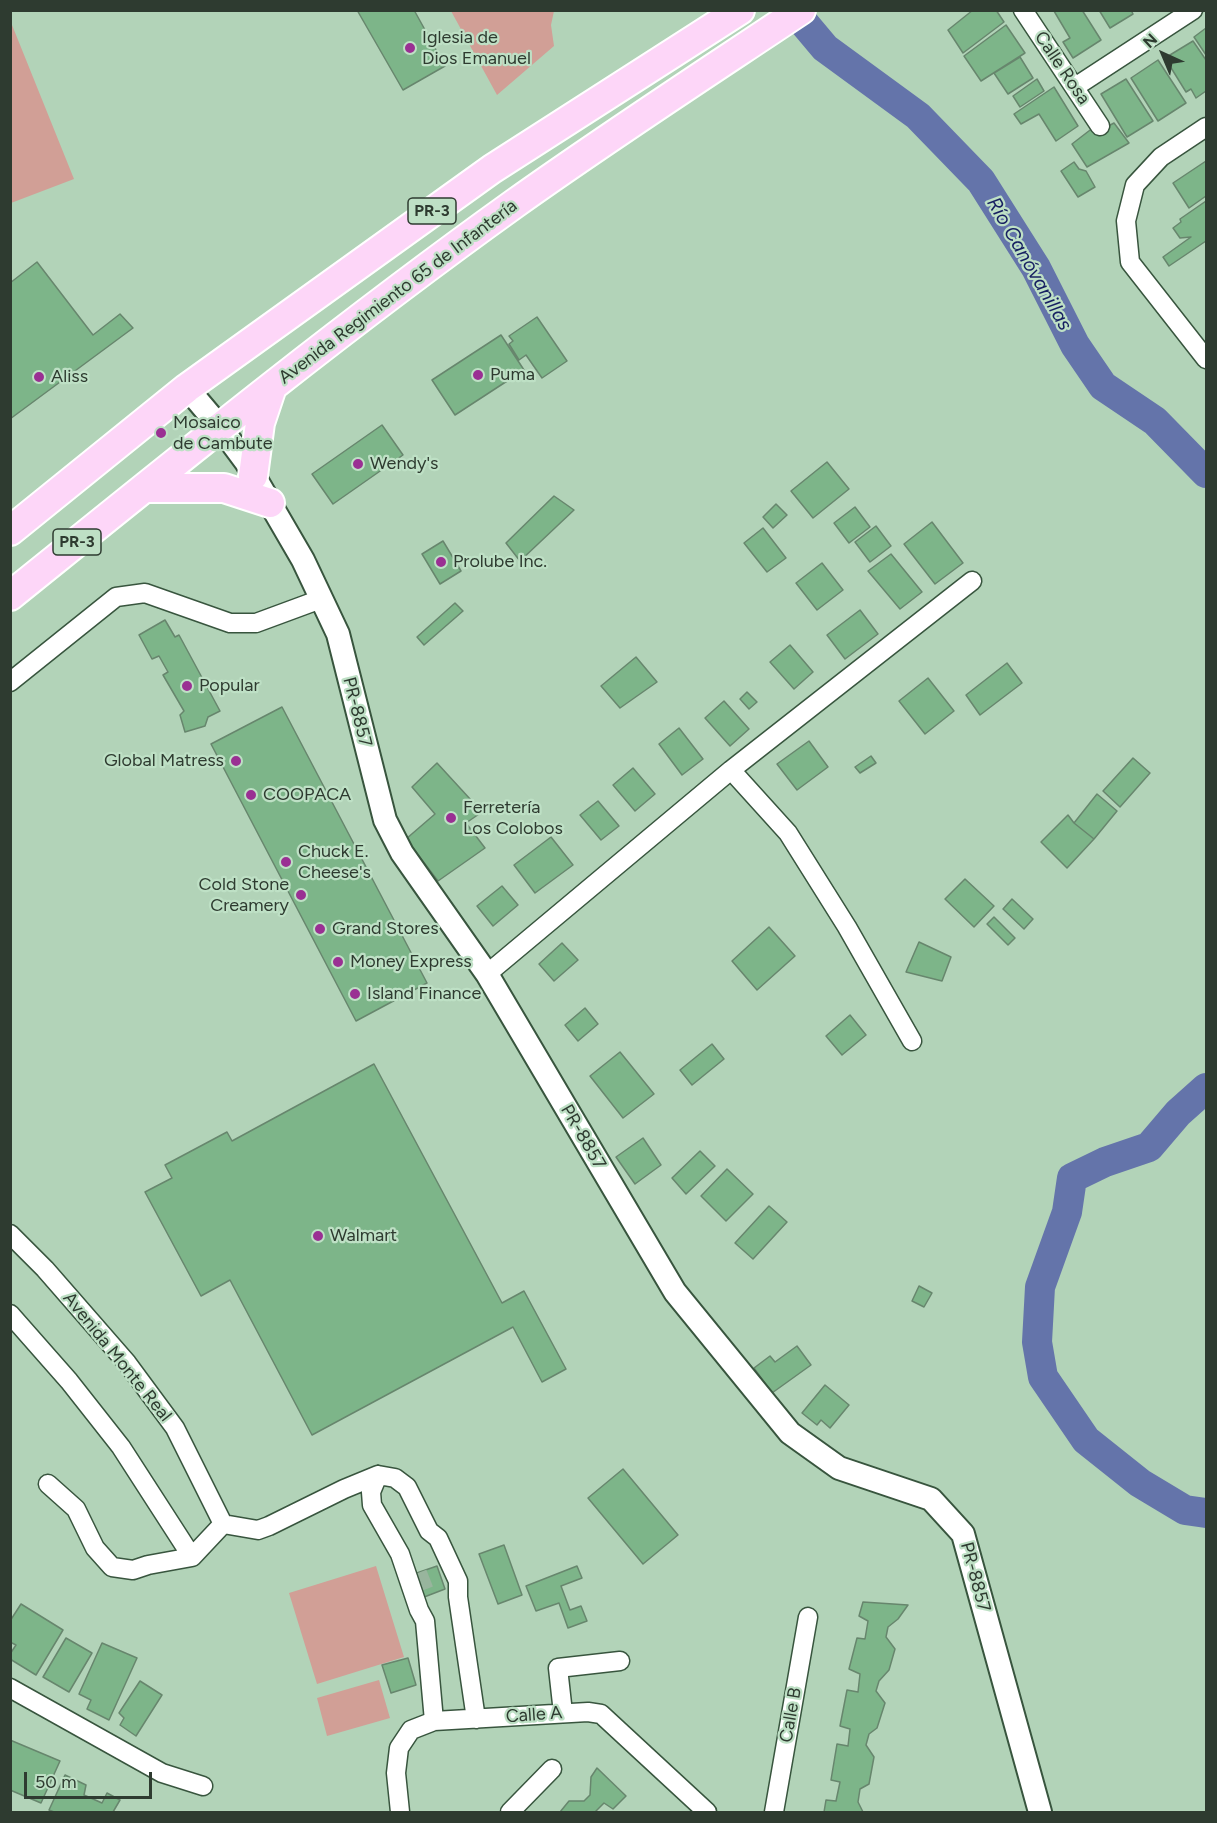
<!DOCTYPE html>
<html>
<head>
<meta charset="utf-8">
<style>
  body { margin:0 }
  #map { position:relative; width:1217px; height:1823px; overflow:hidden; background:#b2d3b8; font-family:Figtree,sans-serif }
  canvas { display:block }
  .frame { position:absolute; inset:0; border:12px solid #2e3b30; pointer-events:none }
  .north { position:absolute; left:1133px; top:24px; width:60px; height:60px; -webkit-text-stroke:4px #bee0c5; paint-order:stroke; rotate:316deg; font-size:16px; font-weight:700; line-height:24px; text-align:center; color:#2e3b30 }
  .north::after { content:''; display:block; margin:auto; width:21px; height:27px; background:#2e3b30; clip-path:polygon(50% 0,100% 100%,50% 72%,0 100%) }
  .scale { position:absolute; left:24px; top:1772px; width:128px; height:27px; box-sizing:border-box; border:3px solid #2e3b30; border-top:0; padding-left:8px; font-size:18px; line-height:21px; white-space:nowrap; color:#2e3b30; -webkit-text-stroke:4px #bee0c5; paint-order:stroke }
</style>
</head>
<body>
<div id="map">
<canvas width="1217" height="1823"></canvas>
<div class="frame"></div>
<div class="north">N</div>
<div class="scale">50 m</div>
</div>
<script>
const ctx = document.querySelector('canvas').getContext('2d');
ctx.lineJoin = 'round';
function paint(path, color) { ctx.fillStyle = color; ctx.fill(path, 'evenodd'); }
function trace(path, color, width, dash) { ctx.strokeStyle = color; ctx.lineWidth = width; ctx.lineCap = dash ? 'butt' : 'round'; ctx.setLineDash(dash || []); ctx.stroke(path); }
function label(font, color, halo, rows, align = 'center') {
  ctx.font = font + ' Figtree,sans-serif'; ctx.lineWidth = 4.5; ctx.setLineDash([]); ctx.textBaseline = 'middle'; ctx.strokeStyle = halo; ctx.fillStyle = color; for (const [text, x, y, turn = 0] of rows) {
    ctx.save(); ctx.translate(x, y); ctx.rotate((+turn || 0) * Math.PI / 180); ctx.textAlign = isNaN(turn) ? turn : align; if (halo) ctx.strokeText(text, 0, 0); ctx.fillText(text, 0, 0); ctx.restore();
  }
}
paint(new Path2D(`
  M451,11H554L551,25L554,46L497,95Z
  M10,20L74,179L11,203H10Z
  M376,1566L404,1657L317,1684L289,1593Z
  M379,1680L390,1718L327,1736L317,1698Z`), '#d19f96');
trace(new Path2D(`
  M793,10L825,48L918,116L981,181L1036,268L1075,345L1103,386L1155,421L1206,473
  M1206,1088L1178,1113L1149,1147L1105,1162L1072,1178L1067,1212L1040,1287L1037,1342L1043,1377L1086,1440L1140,1483L1185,1510L1206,1513`), '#6474aa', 30);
const building = new Path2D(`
  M357,10H414L445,66L403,90Z
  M973,10H996L1004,22L963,53L948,30Z
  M1055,10H1082L1101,40L1073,58L1063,42L1070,38L1054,11Z
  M1099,10H1131L1133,14L1110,28Z
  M1006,25L1025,53L981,81L964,56Z
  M1206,28V55L1194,37Z
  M1193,41L1206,60V91L1196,98L1191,89L1186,92L1165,58Z
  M1020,57L1033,78L1008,94L994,73Z
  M1158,60L1186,103L1158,121L1131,78Z
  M1037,79L1044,91L1020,107L1013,96Z
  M1126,79L1153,121L1127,137L1101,94Z
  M1054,87L1078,126L1056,141L1039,114L1021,124L1014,114Z
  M1114,123L1129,143L1087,167L1072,144L1094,127L1097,132Z
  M1206,161V196L1189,208L1173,183Z
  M1074,162L1079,169L1086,171L1095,187L1078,197L1061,171Z
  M1206,201V241L1169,266L1163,257L1191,237L1180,238L1173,228L1181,222L1180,219Z
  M37,262L93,335L120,314L133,328L10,419V283Z
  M537,317L567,361L542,378L526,355L519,360L509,344L513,341L509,336Z
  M501,335L524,370L455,415L432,380Z
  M382,425L403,455L333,504L312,474Z
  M827,462L849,489L813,518L791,491Z
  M554,496L574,510L520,561L506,543Z
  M776,504L787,515L773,528L763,517Z
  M855,507L870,527L849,543L834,523Z
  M932,522L963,563L935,584L904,544Z
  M876,526L891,546L870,562L855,542Z
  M763,528L786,558L767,572L744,543Z
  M443,541L461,571L440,584L422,554Z
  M891,554L922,592L900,609L868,571Z
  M822,563L843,590L817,610L796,583Z
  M455,603L463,611L424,645L417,637Z
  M860,610L878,634L845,659L827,635Z
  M165,620L175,637L179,635L220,711L208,717L205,726L185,732L180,715L184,711L163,675L168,672L159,656L152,659L139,635Z
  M790,645L813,672L794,689L770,662Z
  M636,657L657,682L620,708L601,686Z
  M1007,663L1022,683L980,715L966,695Z
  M928,678L954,711L925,734L899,701Z
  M747,692L757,702L749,709L740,699Z
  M724,701L749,729L730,746L705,718Z
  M282,707L427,983L356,1021L211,744Z
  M679,728L703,759L682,775L659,744Z
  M809,741L828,767L797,790L777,764Z
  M871,756L876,763L860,773L855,767Z
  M1133,758L1150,773L1120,807L1103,791Z
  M437,763L482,812L466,823L485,848L438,881L406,839L435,814L412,787Z
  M633,768L655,794L635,811L613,785Z
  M1097,794L1117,811L1094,839L1074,823Z
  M598,801L619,826L601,840L580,815Z
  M1068,815L1074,823L1094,839L1067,868L1041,842Z
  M551,837L573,865L535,893L514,865Z
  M965,879L994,906L974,927L945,899Z
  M502,886L518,905L493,926L477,906Z
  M1012,899L1033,919L1024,929L1003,909Z
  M994,917L1015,938L1008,945L987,924Z
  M769,927L795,956L757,990L732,961Z
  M919,942L951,957L942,981L906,972Z
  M562,943L578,960L554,981L539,964Z
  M585,1008L598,1024L578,1041L565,1025Z
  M850,1015L866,1035L842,1055L826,1036Z
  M712,1044L724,1059L692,1085L680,1070Z
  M620,1052L654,1094L623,1118L590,1076Z
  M374,1064L502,1303L524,1291L566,1369L542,1382L513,1327L312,1435L230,1280L201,1296L145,1192L172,1178L165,1165L227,1132L232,1141Z
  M643,1138L661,1165L635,1184L616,1157Z
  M700,1151L715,1166L686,1194L672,1178Z
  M727,1169L753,1194L726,1221L701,1196Z
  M769,1206L787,1222L753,1259L735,1243Z
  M919,1286L932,1293L924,1307L912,1301Z
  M797,1346L811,1365L772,1393L754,1368L770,1356L775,1362Z
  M825,1385L849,1405L830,1428L821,1420L817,1425L802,1413Z
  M623,1469L678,1535L643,1564L588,1498Z
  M504,1545L522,1595L498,1604L479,1554Z
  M437,1566L445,1589L419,1599L411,1575Z
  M577,1566L582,1578L561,1586L570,1610L581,1606L587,1621L568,1628L559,1603L536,1611L526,1586Z
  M863,1602L908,1605L898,1619L888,1627L886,1637L895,1649L889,1670L879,1681L876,1691L885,1703L877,1728L869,1734L866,1745L874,1757L869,1784L860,1789L858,1802L863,1812H824L826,1800L836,1801L840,1782L831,1780L837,1744L848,1746L850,1729L840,1726L847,1690L858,1692L860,1674L849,1669L857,1638L865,1639L868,1621L859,1616Z
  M21,1604L63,1630L36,1675L10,1659V1654L16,1645L10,1642V1621Z
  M66,1638L92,1653L69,1692L43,1677Z
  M102,1643L137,1658L109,1720L87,1709L91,1700L79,1694Z
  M408,1658L416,1685L391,1693L382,1665Z
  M140,1681L162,1695L136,1736L120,1725L124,1718L119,1713Z
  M10,1740L60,1761L41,1803L10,1790Z
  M597,1768L626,1796L613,1809L604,1803L595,1812H560L569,1801H584L590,1795L591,1777Z
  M65,1775L86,1785L84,1795L102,1803L107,1793L120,1800L113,1812H54L49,1810Z`);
paint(building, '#7db589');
trace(building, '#67866d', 1.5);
trace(new Path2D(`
  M418,1573L427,1596`), '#98b59d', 18, [18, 9]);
const minor = new Path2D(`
  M1023,10L1100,126
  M1075,87L1193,10
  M1206,127L1161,157L1135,185L1126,221L1130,262L1206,359
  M10,682L116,597L145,593L230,623H256L321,599
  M731,770L788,833L847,927L912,1041
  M487,974L731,770L972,581
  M10,1234L45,1269L127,1363L175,1428L223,1524
  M10,1314L69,1381L121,1447L192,1557
  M378,1475L395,1478L407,1487L429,1531L438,1538L458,1581V1597L476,1719
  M378,1475L371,1492L372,1505L400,1554L419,1610L425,1621L434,1721
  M48,1484L76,1509L95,1548L112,1567L133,1570L148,1565L192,1557L223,1524
  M223,1524L258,1530L269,1526L344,1489L378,1475
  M10,1688L162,1773L203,1786
  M563,1713L558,1668L620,1661
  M400,1812L396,1773L399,1748L411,1730L434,1721L588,1712L601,1714L707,1812
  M510,1812L552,1769
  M774,1812L808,1617`);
const tertiary = new Path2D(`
  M187,388L220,427L246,462L303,560L338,634L385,820L402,853L487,974L675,1292L790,1433L839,1468L931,1499L963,1534L1040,1812`);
const primary = new Path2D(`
  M253,476L260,423L272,387
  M144,488H224L270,503
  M10,531L187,388L492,169L740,10
  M10,596C176,462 341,328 514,204C608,137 705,74 801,10`);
trace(minor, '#38553e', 21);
trace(tertiary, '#38553e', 26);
trace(primary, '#fff', 32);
trace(minor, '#fff', 18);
trace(tertiary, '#fff', 22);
trace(primary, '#fdd6f8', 28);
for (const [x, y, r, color] of [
  [410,48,6,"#9a3093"],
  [478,375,6,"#9a3093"],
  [39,377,6,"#9a3093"],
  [161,433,6,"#9a3093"],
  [358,464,6,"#9a3093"],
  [441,562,6,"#9a3093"],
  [187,686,6,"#9a3093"],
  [236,761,6,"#9a3093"],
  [251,795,6,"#9a3093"],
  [451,818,6,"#9a3093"],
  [286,862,6,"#9a3093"],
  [301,895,6,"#9a3093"],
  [320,929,6,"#9a3093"],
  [338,962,6,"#9a3093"],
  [355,994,6,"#9a3093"],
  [318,1236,6,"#9a3093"]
]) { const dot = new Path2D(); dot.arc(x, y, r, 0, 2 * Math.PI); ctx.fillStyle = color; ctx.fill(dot); trace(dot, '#bee0c5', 2); }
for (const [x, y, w] of [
  [432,211,48],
  [77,542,48]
]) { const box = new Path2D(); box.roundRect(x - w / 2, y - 13, w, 26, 4.5); ctx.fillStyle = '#bee0c5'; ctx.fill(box); trace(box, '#2e3b30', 1.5); }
label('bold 16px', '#2e3b30', null, [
  ["PR-3",432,211],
  ["PR-3",77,542]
]);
label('18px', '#2e3b30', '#bee0c5', [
  ["Iglesia de",422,38],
  ["Dios Emanuel",422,59],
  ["Puma",490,375],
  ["Aliss",51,377],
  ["Mosaico",173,423],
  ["de Cambute",173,444],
  ["Wendy's",370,464],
  ["Prolube Inc.",453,562],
  ["Popular",199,686],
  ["Global Matress",224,761,"right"],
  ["COOPACA",263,795],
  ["Ferretería",463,808],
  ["Los Colobos",463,829],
  ["Chuck E.",298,852],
  ["Cheese's",298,873],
  ["Cold Stone",289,885,"right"],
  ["Creamery",289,906,"right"],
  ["Grand Stores",332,929],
  ["Money Express",350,962],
  ["Island Finance",367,994],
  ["Walmart",330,1236]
], 'left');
label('18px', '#2e3b30', '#bee0c5', [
  ["Calle Rosa",1062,68,56],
  ["Avenida Regimiento 65 de Infantería",398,292,-37],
  ["PR-8857",357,712,76],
  ["PR-8857",583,1137,60],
  ["Avenida Monte Real",117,1357,51],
  ["PR-8857",975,1577,75],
  ["Calle A",534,1715,-4],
  ["Calle B",791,1715,-80]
]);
label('italic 20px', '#161f61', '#bee0c5', [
  ["Río Canóvanillas",1029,264,60]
]);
</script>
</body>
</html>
